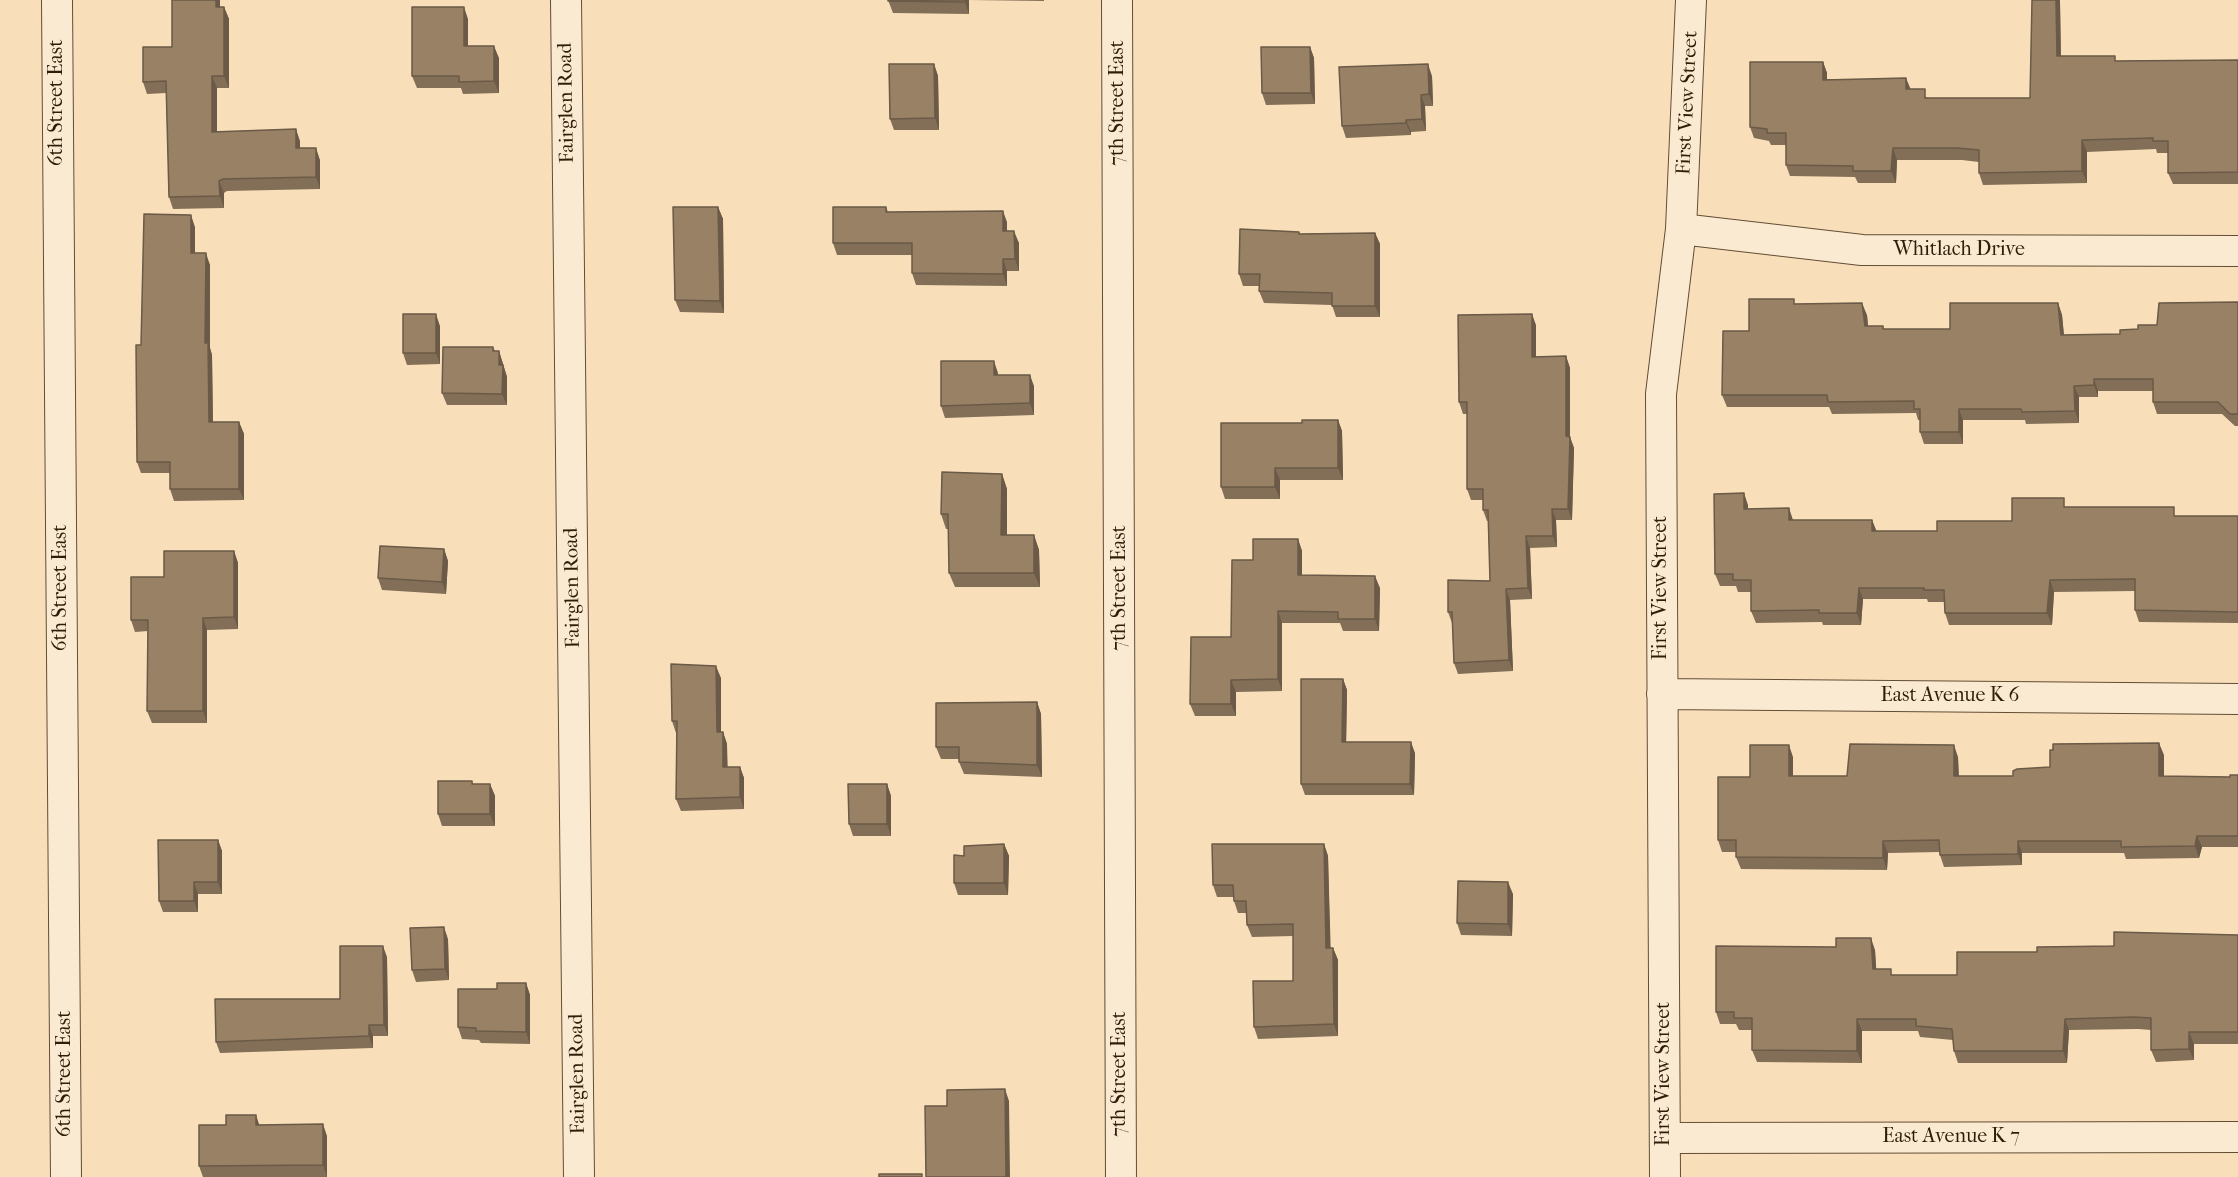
<!DOCTYPE html>
<html>
<head>
<meta charset="utf-8">
<style>
  body { margin:0 }
  canvas { display:block; background:#f9dfb9 }
</style>
</head>
<body>
<canvas width="2238" height="1177"></canvas>
<script>
const ctx = document.querySelector('canvas').getContext('2d');
ctx.lineJoin = 'round';
function trace(path, color, width, dash) { ctx.strokeStyle = color; ctx.lineWidth = width; ctx.lineCap = dash ? 'butt' : 'round'; ctx.setLineDash(dash || []); ctx.stroke(path); }
function paint(path, color) { ctx.fillStyle = color; ctx.fill(path, 'evenodd'); }
function label(font, color, halo, rows, align = 'center') {
  ctx.font = font + ' "IM FELL French Canon",serif'; ctx.lineWidth = 6; ctx.setLineDash([]); ctx.textBaseline = 'middle'; ctx.strokeStyle = halo; ctx.fillStyle = color; for (const [text, x, y, turn = 0] of rows) {
    ctx.save(); ctx.translate(x, y); ctx.rotate((+turn || 0) * Math.PI / 180); ctx.textAlign = isNaN(turn) ? turn : align; if (halo) ctx.strokeText(text, 0, 0); ctx.fillText(text, 0, 0); ctx.restore();
  }
}
const street = new Path2D(`
  M57,0L66,1177
  M566,0L579,1177
  M1117,0L1121,1177
  M1681,229L1862,250L2238,251
  M1662,694L2238,699
  M1665,1138L2238,1137
  M1665,1177L1661,394L1681,229L1691,0`);
trace(street, '#624d35', 32);
trace(street, '#fbead2', 30);
paint(new Path2D(`
  M220,0V7H224L229,19V88H217V132L300,141V148L320,160V189L227,191L224,193V208L173,209L169,197L166,93L147,94L143,82Z
  M888,0H1044V1L969,0V14L893,13Z
  M2060,2L2061,56L2117,61L2238,60V184H2173L2168,173V153H2157L2156,149L2087,152V183L1983,185L1979,173V162L1962,160H1897L1896,183H1858L1855,177L1790,176L1786,165V145H1771L1769,141L1754,138L1750,127L1823,62L1827,73V79L1910,89L1928,98H2030Z
  M468,19V46L499,58V93L463,94L461,88H417L412,76Z
  M1310,47L1314,58L1315,104L1266,105L1262,93Z
  M934,64L938,76L939,130H894L890,119Z
  M1432,76L1433,106H1425L1426,131L1411,132V135L1346,138L1342,126Z
  M718,207L723,219L724,313L680,312L675,300Z
  M886,207L888,212L1007,222V231L1019,243V271H1007V286L916,285L912,273V255H837L833,243Z
  M195,227V253L210,265V348L212,355L213,422H239L244,434V500L174,501L170,489V473H141L137,462L141,345Z
  M1375,233L1380,244V317H1336L1332,305L1264,303L1259,291L1260,286H1243L1239,274L1300,234Z
  M2238,302V426H2235L2222,414H2157L2153,402V391H2098V397H2079V423L2026,424L2025,420H1963V444H1924L1920,432V420H1918L1916,413L1832,414L1829,407H1727L1722,395L1749,331L1795,304L1867,315L1868,326H1883L1884,329H1950L2058,303L2062,315L2064,335L2120,334L2138,329L2157,325Z
  M1536,325V357L1566,356L1570,368V437L1574,448L1572,520H1556L1557,547L1530,548L1532,599L1510,600L1513,671L1458,674L1454,663L1452,623L1448,612L1490,581L1488,521H1487L1483,510V500H1471L1467,489V414H1463L1459,402Z
  M440,326V364L407,365L403,353Z
  M493,347L495,351H499L507,377V405H447L442,393Z
  M998,373V375L1034,386V415L945,418L941,406Z
  M1338,420L1342,431L1343,480H1280V499H1225L1221,487L1302,423Z
  M1002,474L1007,489V535H1034L1039,550L1040,587H955L949,573V529H946L941,514Z
  M1748,505V509L1793,520H1872L1876,531H1937L2012,521L2068,507L2177,516H2238V623L2139,622L2135,610V591L2054,592L2052,625H1949L1945,613L1944,602H1928L1927,599H1863L1861,625H1823L1822,622L1756,623L1751,611V592H1738L1736,586H1720L1715,574Z
  M1298,539L1302,551V575L1380,588L1379,631H1343L1340,623H1282V691L1236,692V716H1195L1190,704L1231,637L1253,560Z
  M444,549L448,561L446,594L382,590L378,578Z
  M234,551L238,563V629L207,630V723H152L147,711L148,631L135,632L131,620L164,577Z
  M721,678V732H723L727,744V767H740L744,778V809L681,811L676,799L677,733H676L672,721Z
  M1343,679L1347,690L1346,742L1415,753L1414,795H1305L1301,784Z
  M1037,702L1041,714L1042,777L964,774L959,762V759H941L936,747Z
  M2164,755V776L2230,777L2238,775V847H2202L2199,858L2126,859L2124,853H2022V865L1944,867L1940,855V852L1888,853L1887,870L1741,869L1736,857V852H1722L1718,840L1750,777L1793,757V776H1847L1958,757L1959,776H2013L2050,767Z
  M472,781L473,784H490L495,796V826H442L438,814Z
  M887,784L891,796V836H853L849,824Z
  M218,840L222,851V894H198V912H163L159,901Z
  M1004,844L1009,856L1008,895H958L954,883Z
  M1324,844L1328,856L1330,948H1333L1338,960V1036L1258,1039L1254,1027L1293,981V936L1252,937L1247,925V913H1238L1234,901V897H1217L1213,885Z
  M1513,894L1512,936L1461,935L1457,923Z
  M2238,935V1044H2194V1060L2156,1062L2151,1050V1030L2138,1029L2069,1030L2067,1063H1958L1954,1051L1953,1040L1920,1037L1918,1031H1862V1063L1757,1062L1752,1050V1030H1739L1736,1024H1720L1716,1012L1836,947L1875,950L1876,969L1893,975H1957L2037,952Z
  M448,939L449,980L416,982L412,970Z
  M387,957L388,1036H373V1048L220,1053L216,1042L340,999Z
  M526,983L530,995V1044L481,1043L479,1040L462,1039L458,1027L497,989Z
  M259,1125L327,1136V1177H203L199,1166Z`), '#836f57');
paint(new Path2D(`
  M216,0H220V19L216,7Z
  M965,0H969V14L965,2Z
  M2056,0H2060V2L2061,68L2057,56Z
  M224,7L229,19V88L224,76Z
  M464,7L468,19V58L464,46Z
  M494,46L499,58V93L494,81Z
  M1310,47L1314,58L1315,104L1311,93Z
  M1823,62L1827,73V91L1823,80Z
  M934,64L938,76L939,130L935,118Z
  M1428,64L1432,76L1433,106L1429,94Z
  M212,76L217,88V144L212,132Z
  M1906,78L1911,90L1906,89Z
  M1421,95L1425,106L1426,131L1422,119Z
  M1406,120L1411,132V135L1406,123Z
  M296,129L300,141V160L296,148Z
  M2082,140L2087,152V183L2082,171Z
  M316,148L320,160V189L316,177Z
  M1893,148L1897,160L1896,183L1891,171Z
  M219,181L224,193V208L220,196Z
  M718,207L723,219L724,313L720,301Z
  M1003,211L1007,222V243L1003,231Z
  M191,215L195,227V265L191,253Z
  M1014,231L1019,243V271L1015,259Z
  M1375,233L1380,244V317L1375,306Z
  M206,253L210,265V348L212,355L213,434L209,422L205,343Z
  M1003,259L1007,271V286L1003,274Z
  M1862,303L1867,315L1869,338L1865,326Z
  M2058,303L2062,315L2065,347L2061,335Z
  M436,314L440,326V364L436,353Z
  M1532,314L1536,325V368L1532,357Z
  M499,351L507,377V405L502,394L499,365Z
  M1566,356L1570,368V443V437L1574,448L1572,520L1568,509L1566,436Z
  M994,361L998,373V386L994,375Z
  M1030,375L1034,386V415L1030,403Z
  M2094,379L2098,391V397L2094,385Z
  M2074,386L2079,397V423L2075,411Z
  M1959,409L1963,420V444L1959,432Z
  M1338,420L1342,431L1343,480L1338,468Z
  M239,422L244,434V500L239,489Z
  M1275,468L1280,480V499L1275,487Z
  M1002,474L1007,489V550L1001,535Z
  M1744,493L1748,505V521L1744,509Z
  M1789,508L1793,520H1789Z
  M1552,509L1556,520L1557,547L1553,536Z
  M1872,520L1877,532L1872,531Z
  M1034,535L1039,550L1040,587L1034,573Z
  M1526,536L1530,548L1532,599L1528,588Z
  M1298,539L1302,551V587L1298,575Z
  M444,549L448,561L446,594L442,582Z
  M234,551L238,563V629L234,617Z
  M1375,576L1380,588L1379,631L1375,619Z
  M2050,580L2054,592L2052,625L2047,613Z
  M1859,588L1863,599L1861,625L1857,613Z
  M1506,589L1510,600L1513,671L1509,660Z
  M1278,611L1282,623V691L1278,679Z
  M203,618L207,630V723L203,711Z
  M716,666L721,678V744L717,732Z
  M1343,679L1347,690L1346,753L1342,742Z
  M1231,680L1236,692V716L1231,704Z
  M1037,702L1041,714L1042,777L1037,765Z
  M723,732L727,744L728,778L723,767Z
  M1411,742L1415,753L1414,795L1410,784Z
  M2159,743L2164,755V788L2159,776Z
  M1789,745L1793,757V788L1789,776Z
  M1954,745L1958,757L1959,788L1954,776Z
  M740,767L744,778V809L740,797Z
  M490,784L495,796V826L490,814Z
  M887,784L891,796V836L887,824Z
  M2197,836L2202,847L2199,858L2195,846Z
  M218,840L222,851V894L218,882Z
  M1883,841L1888,853L1887,870L1883,858Z
  M2018,841L2022,853V865L2018,854Z
  M1004,844L1009,856L1008,895L1004,883Z
  M1324,844L1328,856L1331,960L1326,948Z
  M194,882L198,894V912L194,901Z
  M1508,882L1513,894L1512,936L1508,924Z
  M444,927L448,939L449,980L445,969Z
  M1871,938L1875,950L1877,981L1873,969Z
  M383,946L387,957L388,1036L384,1025Z
  M1333,948L1338,960V1036L1334,1024Z
  M526,983L530,995V1044L526,1032Z
  M1857,1019L1862,1031V1063L1857,1051Z
  M2065,1019L2069,1030L2067,1063L2063,1051Z
  M369,1025L373,1036V1048L369,1036Z
  M2189,1032L2194,1044V1060L2189,1049Z
  M1005,1089L1009,1101L1010,1177H1006Z
  M256,1115L260,1127L256,1125Z
  M323,1124L327,1136V1177L323,1165Z`), '#6a5a47');
const building = new Path2D(`
  M172,0H216V7H224V76H212V132L296,129V148H316V177L223,179L219,181L220,196L169,197L166,81L143,82V47H172Z
  M888,0H965V2L888,1Z
  M2032,0H2056L2057,56H2115V61L2238,60V172L2168,173V141H2153V138L2082,140V171L1979,173V150L1957,148H1893L1891,171H1853V166L1786,165V133H1767V129L1750,127V62H1823V80L1906,78V89H1925V98H2030Z
  M412,7H464V46H494V81L459,82V76H412Z
  M1261,47H1310L1311,93H1262Z
  M889,64H934L935,118L890,119Z
  M1428,64L1429,94L1421,95L1422,119L1406,120V123L1342,126L1339,67Z
  M673,207H718L720,301L675,300Z
  M833,207H886V212L1003,211V231H1014L1015,259H1003V274L912,273V243H833Z
  M144,214L191,215V253H206L205,343H208L209,422H239V489H170V462H137L136,345H141Z
  M1240,229L1299,232V234L1375,233V306H1332V293L1259,291L1260,274H1239Z
  M1749,299H1794V304L1862,303L1865,326H1883V329H1950V303H2058L2061,335L2120,334V330L2138,329V325H2157L2159,303L2238,302V414H2230L2218,402H2153V379H2094V385L2074,386L2075,411L2022,412L2021,409H1959V432H1920V409H1914V401L1828,402L1827,395H1722L1723,331H1749Z
  M403,314H436V353H403Z
  M1532,314V357L1566,356V436L1570,437L1568,509H1552L1553,536H1526L1528,588L1506,589L1509,660L1454,663L1452,612H1448V580L1490,581L1488,510H1483V489H1467V402H1459L1458,315Z
  M443,347H493V351H499V365H503L502,394L442,393Z
  M941,361H994V375H1030V403L941,406Z
  M1302,420H1338V468H1275V487H1221V423H1302Z
  M942,472L1002,474L1001,535H1034V573H949L948,514H941Z
  M1744,493V509L1789,508V520H1872V531H1937V521H2012V498H2064V507H2174V516H2238V612L2135,610V579L2050,580L2047,613H1945L1944,590H1924V588H1859L1857,613H1819V610L1751,611V580H1733V574H1715L1714,494Z
  M1253,539H1298V575L1375,576V619H1338V612L1278,611V679L1231,680V704H1190L1191,637H1231L1232,560H1253Z
  M380,546L444,549L442,582L378,578Z
  M164,551H234V617L203,618V711H147L148,620H131V577H164Z
  M671,664L716,666L717,732H723V767H740V797L676,799L677,721H672Z
  M1301,679H1343L1342,742H1411L1410,784H1301Z
  M1037,702V765L959,762V747H936V703Z
  M2159,743V776L2230,777V775H2238V836H2197L2195,846L2121,847V841H2018V854L1940,855L1939,840L1883,841V858L1736,857V840H1718V777H1750V745H1789V776H1847L1850,744L1954,745V776H2013V771L2017,769L2050,767V750H2053V744Z
  M438,781H472V784H490V814H438Z
  M848,784H887V824H849Z
  M158,840H218V882H194V901H159Z
  M1004,844V883H954V855L964,856V846Z
  M1212,844H1324L1326,948H1333L1334,1024L1254,1027L1253,981H1293V924L1247,925L1246,901H1234L1233,885H1213Z
  M1458,881L1508,882V924L1457,923Z
  M444,927L445,969L412,970L410,928Z
  M2114,932L2238,935V1032H2189V1049L2151,1050V1018L2134,1017L2065,1019L2063,1051H1954L1952,1029L1916,1026V1019H1857V1051L1752,1050V1018H1734V1012H1716V946L1836,947V938H1871L1873,969H1891V975H1957V952H2037V947L2114,946Z
  M340,946H383L384,1025H369V1036L216,1042L215,999H340Z
  M497,983H526V1032L476,1031V1028L458,1027V989H497Z
  M1005,1089L1006,1177H926L925,1106H947V1090Z
  M226,1115H256V1125L323,1124V1165L199,1166V1125H226Z
  M879,1174H922V1177H879Z`);
paint(building, '#988165');
trace(building, '#6a5a47', 1.5);
label('20px', '#2f1c09', '#fbead2', [
  ["6th Street East",57,103,-90],
  ["Fairglen Road",567,103,-91],
  ["7th Street East",1118,103,-90],
  ["First View Street",1688,103,-87],
  ["Whitlach Drive",1959,250],
  ["6th Street East",61,588,-90],
  ["Fairglen Road",573,588,-91],
  ["7th Street East",1120,588,-90],
  ["First View Street",1661,588,-90],
  ["East Avenue K 6",1950,696],
  ["6th Street East",65,1074,-90],
  ["Fairglen Road",578,1074,-91],
  ["7th Street East",1120,1074,-90],
  ["First View Street",1664,1074,-90],
  ["East Avenue K 7",1951,1137]
]);
</script>
</body>
</html>
